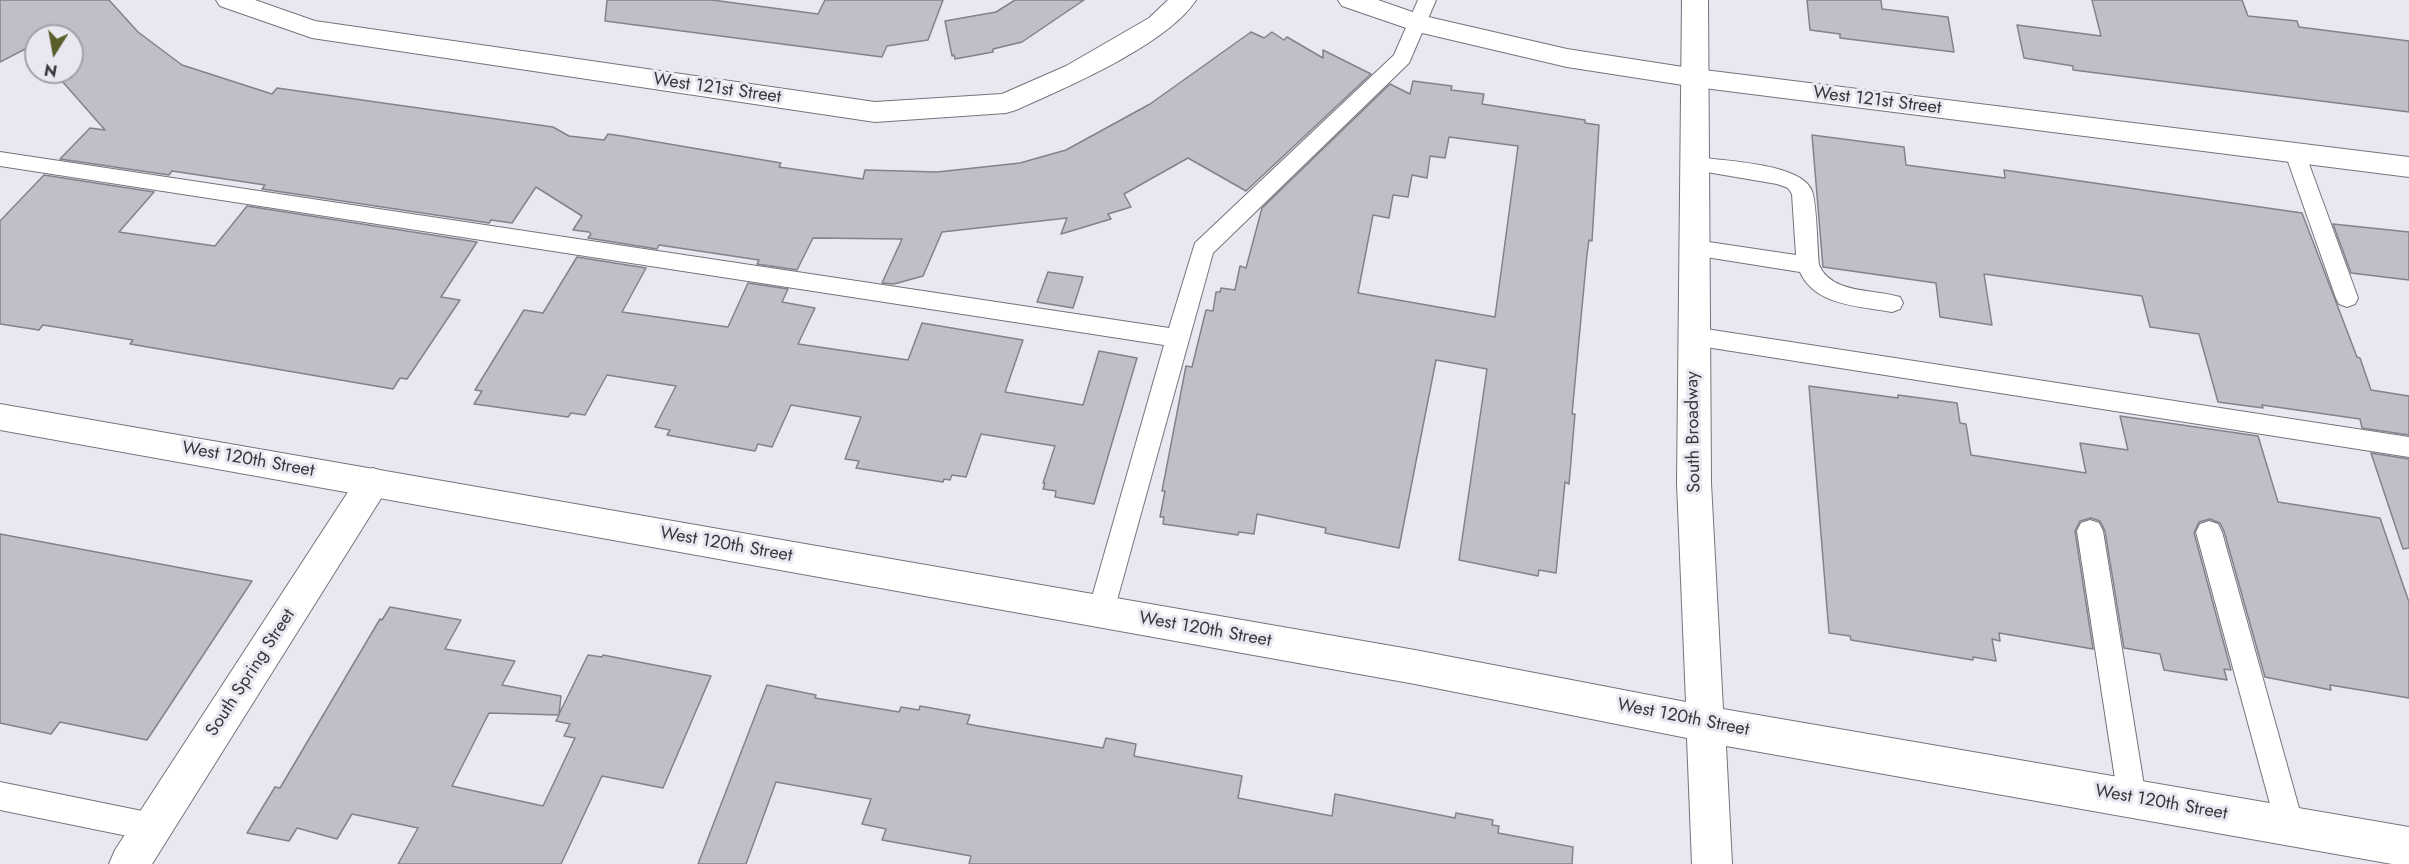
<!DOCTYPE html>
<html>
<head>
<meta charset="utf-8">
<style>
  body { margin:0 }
  #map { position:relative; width:2409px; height:864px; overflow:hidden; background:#e9e8f1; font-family:Jost,sans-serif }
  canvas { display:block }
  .north { position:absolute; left:24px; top:24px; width:60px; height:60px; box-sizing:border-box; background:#e9e8f1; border:2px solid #a2a1a8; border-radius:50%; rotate:191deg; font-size:16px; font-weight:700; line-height:24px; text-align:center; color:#38373b }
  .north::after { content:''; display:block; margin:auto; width:21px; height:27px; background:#5a5e2b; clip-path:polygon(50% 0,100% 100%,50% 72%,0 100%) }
</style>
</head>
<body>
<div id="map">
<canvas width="2409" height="864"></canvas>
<div class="north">N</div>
</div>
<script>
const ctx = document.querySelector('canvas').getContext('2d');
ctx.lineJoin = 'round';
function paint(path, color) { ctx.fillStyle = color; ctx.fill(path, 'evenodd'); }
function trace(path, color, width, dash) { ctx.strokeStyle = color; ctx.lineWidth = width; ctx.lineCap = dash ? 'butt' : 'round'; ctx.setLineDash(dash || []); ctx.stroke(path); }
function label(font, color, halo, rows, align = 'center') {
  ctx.font = font + ' Jost,sans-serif'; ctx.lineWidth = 6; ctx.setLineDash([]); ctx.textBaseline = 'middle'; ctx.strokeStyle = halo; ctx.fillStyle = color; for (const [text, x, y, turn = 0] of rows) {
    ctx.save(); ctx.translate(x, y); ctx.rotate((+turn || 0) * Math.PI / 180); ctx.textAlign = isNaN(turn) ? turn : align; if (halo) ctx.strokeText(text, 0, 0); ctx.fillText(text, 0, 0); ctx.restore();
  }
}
const building = new Path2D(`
  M0,0H109L138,32L182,65L272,94L277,88L553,127L569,136L604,140L608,134L622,136L781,163L779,167L863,179L865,170L937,172L1020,163L1066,150L1150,104L1251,32L1264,38L1272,32L1284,40L1287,37L1323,58V50L1371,74L1246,191L1188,158L1124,194L1131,207L1108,214L1111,219L1061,234L1067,218L942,232L923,276L894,284L882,283L902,239L813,238L797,270L757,264L759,260L659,245L657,249L588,238L591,234L589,232L573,230L582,216L536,187L512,223L491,220L489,223L262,189L265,185L172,171L169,175L60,159L90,128L105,130L54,72H72V36H36V52L31,46L0,62Z
  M607,0H712L818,14L825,0H943L928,40L887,46L882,57L605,21Z
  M1015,0H1084L1022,42L993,49V52L955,59L954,55L952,56L945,21L996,12Z
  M1807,0H1881L1882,9L1948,17L1954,52L1840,38V34L1810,30Z
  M2092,0H2242L2248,16L2297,21L2299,27L2409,41V112L2073,70V66L2024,58L2017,25L2101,36Z
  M1413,81L1452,86L1451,90L1484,94L1482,104L1585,120V123L1599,125L1592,241L1589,240L1587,254L1572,414H1575L1569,484L1565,482L1556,573L1539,570L1538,576L1459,560L1487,369L1436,360L1399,548L1325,533L1326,528L1257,514L1254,534L1239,532L1238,535L1163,524L1164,517H1160L1165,491H1162L1186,366L1192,367L1206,310L1213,311L1216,292H1220L1221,288L1235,290L1240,266L1246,268L1262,208L1390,84L1410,94ZM1449,137L1518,146L1495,317L1358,293L1373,215L1389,218L1393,195L1408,197L1412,175L1427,178L1430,156L1445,158Z
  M1812,135L1904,147L1906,165L2005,178L2004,170L2302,213L2357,357L2360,358L2371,390L2409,396V435L2362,428L2360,419L2262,405L2263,408L2218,402L2199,334L2150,327L2142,296L1984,274L1992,325L1940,317L1936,283L1823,267Z
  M44,175L154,192L119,232L215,246L247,206L477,242L441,297L460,300L407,379L400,378L393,389L130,344L133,340L56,327L43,325L39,330L0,324V221Z
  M2333,224L2409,232V280L2351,273Z
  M577,257L646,268L622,312L728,327L748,283L788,289L782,302L815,308L798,344L908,360L922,323L1023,340L1005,392L1083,405L1099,351L1137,358L1094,504L1055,497L1056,491L1043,489L1045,483H1043L1055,446L981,434L966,477L952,475L950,480L944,479L943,482L856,468L859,461L845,459L861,417L791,405L772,447L758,444L755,451L667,435L670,430L655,427L676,386L607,375L585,415L571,413L568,417L474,404L482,391L475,390L524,310L543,313Z
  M1048,272L1083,277L1073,308L1037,302Z
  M1809,386L1898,398V395L1957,403L1960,423L1966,424L1971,455L2086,473L2080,443L2128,450L2120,416L2258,436L2278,502L2380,518L2409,602V698L2330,685L2331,690L2265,677L2224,531L2220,523L2210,519L2199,522L2194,533L2231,670L2224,669L2227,680L2164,670L2160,654L2124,648L2105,531L2100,521L2091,518L2080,521L2075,531L2093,649L1999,633L2000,641L1992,639L1996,661L1973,657V660L1851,640L1850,636L1829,633Z
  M2371,453L2409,459V548L2403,549Z
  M0,534L224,576L252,581L147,740L60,722L51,734L0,723Z
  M390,607L461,620L445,649L515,661L502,685L561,696L559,714L588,655L602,657L603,655L711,676L663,788L602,776L561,864H398L418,828L352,814L337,839L297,828L289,841L247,833L275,787L280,788L380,619L382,620ZM489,713L559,715L556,721L570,724L564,736L575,738L543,806L452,786Z
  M767,685L816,695L815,698L899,712L901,707L919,710L920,706L970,715L967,724L1103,748L1106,738L1136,744L1134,756L1242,776L1238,798L1332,816L1335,794L1455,818L1456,813L1493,820L1492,825L1499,826L1498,833L1573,847L1572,864H969L971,856L882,840L886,829L862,824L871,799L776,782L746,864H698Z`);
paint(building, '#c0bec7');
trace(building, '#83828a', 1.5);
const lane = new Path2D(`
  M1418,0H1436L1409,63L1213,253L1114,611L1110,619L1101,623L1092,619L1088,611L1164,345L0,166V152L1169,328L1195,243L1394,55Z
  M2295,146L2302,148L2305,153L2358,298L2355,304L2347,307L2339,304L2336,298L2285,153L2288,148Z
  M1696,157C1723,161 1802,163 1812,191C1817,205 1817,247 1819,265C1831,294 1874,289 1900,297L1903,303L1900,309L1892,312C1860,306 1815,306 1800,272L1687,254L1684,248L1687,242L1695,240L1796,255L1792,194L1788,188L1777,184L1689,169L1686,164L1689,159Z
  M1693,327L2409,437V457L1693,345L1685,342L1682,336L1685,330Z
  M2090,520L2099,523L2103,531L2146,798L2142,808L2132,812L2122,808L2118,798L2077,531L2081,523Z
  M2209,521L2218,524L2222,532L2304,826L2300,836L2290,840L2280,836L2276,826L2196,532L2200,524Z
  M0,782L152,813L162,817L166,827L162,837L152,841L0,810Z`);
const street = new Path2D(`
  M216,0H255L315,21L875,102L1002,94L1066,66L1149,18L1168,0H1196C1167,45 1065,88 1016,110L1006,113L875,122L312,38L220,6Z
  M1338,0H1378L1424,16L1567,49L1696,69L2409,157V177L1696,87L1567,67L1418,32L1342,6Z
  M373,468L385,472L390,482L385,492L152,864H109L115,850L361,472Z`);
const secondary = new Path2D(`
  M1682,0H1708L1711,483L1723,709L2409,827V864H2392L1726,746L1732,864H1692L1687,738L1415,684L0,430V404L1415,650L1686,702L1677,483Z`);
trace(lane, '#75747c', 2);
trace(street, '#75747c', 2);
trace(secondary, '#75747c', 2);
paint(lane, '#fff');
paint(street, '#fff');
paint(secondary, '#fff');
label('18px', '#38373b', '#e9e8f1', [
  ["West 121st Street",717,89,8],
  ["West 121st Street",1877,101,7],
  ["South Broadway",1694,432,-91],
  ["West 120th Street",248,460,10],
  ["West 120th Street",726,545,10],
  ["West 120th Street",1205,630,10],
  ["South Spring Street",251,673,-57],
  ["West 120th Street",1683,718,11],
  ["West 120th Street",2161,803,10]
]);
</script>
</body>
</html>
